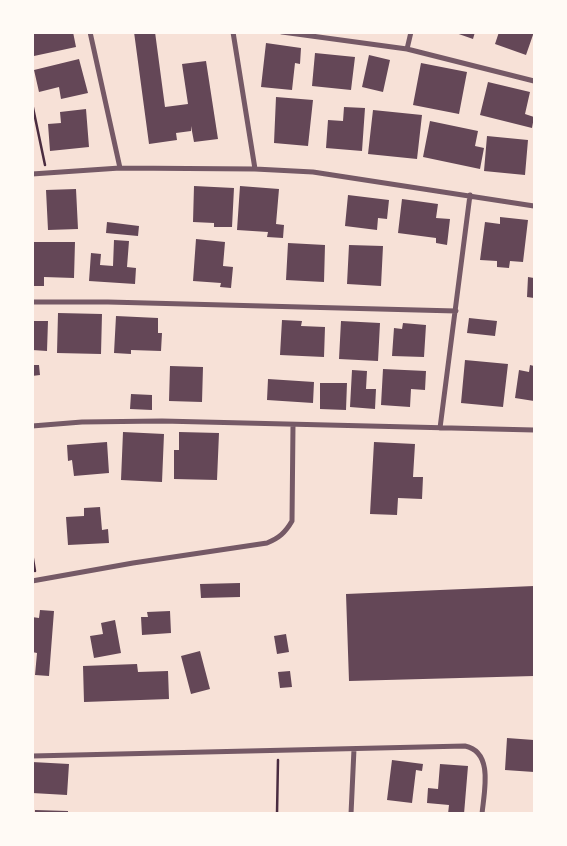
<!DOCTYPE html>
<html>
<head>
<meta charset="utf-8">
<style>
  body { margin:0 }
  #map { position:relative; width:567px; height:846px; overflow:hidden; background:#f7e1d7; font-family:"Asap Condensed",sans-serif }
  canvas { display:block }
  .frame { position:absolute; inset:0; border:34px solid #fffaf5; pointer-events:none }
</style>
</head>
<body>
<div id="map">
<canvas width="567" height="846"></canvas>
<div class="frame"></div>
</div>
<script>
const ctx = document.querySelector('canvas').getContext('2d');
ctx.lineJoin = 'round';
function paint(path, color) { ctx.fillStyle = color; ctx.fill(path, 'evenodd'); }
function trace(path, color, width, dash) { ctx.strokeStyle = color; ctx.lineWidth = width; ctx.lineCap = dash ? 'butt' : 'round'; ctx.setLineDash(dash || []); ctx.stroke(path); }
paint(new Path2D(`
  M32,32H73L76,47L34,56Z
  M134,32H155L165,107L188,104L182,64L206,61L218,139L194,142L191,126V131L176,133L177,140L149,144Z
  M453,32H475L473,39Z
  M499,32H534L526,55L495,44Z
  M266,43L301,48L300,64L295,63L292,90L261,87Z
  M315,53L355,57L351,90L312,86Z
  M369,55L390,60L383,92L362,87Z
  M79,59L88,93L61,99L59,87L39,92L34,70Z
  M421,63L467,72L459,114L413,105Z
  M488,82L530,92L525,114L534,117L532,128L480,115Z
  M276,97L313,100L308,146L274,143Z
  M344,107L365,108L362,151L326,148L328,120L343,121Z
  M86,109L89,147L50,151L48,124L61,123L60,112Z
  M373,110L422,115L417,159L368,154Z
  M430,121L478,131L475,146L484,148L480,169L423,157Z
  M487,136L528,140L525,175L484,171Z
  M194,186L234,188L232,227H214V223L193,222Z
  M240,186L279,189L276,224L284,225L283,238L267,237L268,232L237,230Z
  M76,189L78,229L48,230L46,190Z
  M348,195L389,200L387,219L378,218L377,230L345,226Z
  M402,199L438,204L436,218L450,219L447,245L436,243V238L398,233Z
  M500,217L528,220L523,262L510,261L509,268L497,267V261L480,260L485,222L500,224Z
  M107,222L139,226L138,236L106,233Z
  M196,239L225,242L223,266L233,267L231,288L220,287L221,283L193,281Z
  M114,240L129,241L127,267L136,268L135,284L89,281L91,253L101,254L100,265L113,266Z
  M34,242H75L74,278L44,277V286H32Z
  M288,243L325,245L324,282L286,280Z
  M349,245L383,246L381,286L347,284Z
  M528,277L534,278V298L527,297Z
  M58,313L102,314L101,354L57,353Z
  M116,316L158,318V333H162L161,351L131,350V354L114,353Z
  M469,318L497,321L495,336L467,333Z
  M282,320L302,321L301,326L325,327L324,357L280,355Z
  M32,321H48L47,351L32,350Z
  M341,321L380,323L378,361L339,359Z
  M403,323L426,325L424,357L392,356L394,328L402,329Z
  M465,360L508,364L503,407L461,403Z
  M32,365H39L40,375L32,376Z
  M530,365L534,366V401L515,398L519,370L529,372Z
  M170,366L203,367L202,402L169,401Z
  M383,369L426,371L425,390L411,389L410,407L381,405Z
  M352,370L367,371L366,389H376L375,409L350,407Z
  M268,379L314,382L313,403L267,400Z
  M320,383H347L346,410L320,409Z
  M131,394L152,395V410L130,409Z
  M123,432L164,434L162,482L121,480Z
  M179,432L219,433L217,480L174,479V450H179Z
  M107,442L109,473L74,476L72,460L68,461L67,445Z
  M374,442L415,444L413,477H423L422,499L398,498L397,515L370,514Z
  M100,507L102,530L108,529L109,543L68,545L66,517L84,516V508Z
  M240,583V597L201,598L200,584Z
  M534,586V676L349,681L346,594Z
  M40,610L54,611L49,676L35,675L37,653L32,652V617L39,618Z
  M170,611L171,633L142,635L141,617H148L147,612Z
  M115,620L121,653L94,658L90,636L103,634L101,623Z
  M286,634L289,652L277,654L274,636Z
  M200,651L210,689L191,694L181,656Z
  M137,664L138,672L168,671L169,699L84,702L83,666Z
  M290,671L292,687L280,688L278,672Z
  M507,738L534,740V772L505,770Z
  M392,760L423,764L422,771L416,770L412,803L387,800Z
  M32,762L69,764L67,795L32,793Z
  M440,764L468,766L464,814H448L449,805L427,803L428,788L438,789Z
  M35,810L68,811V814H35Z`), '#644757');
trace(new Path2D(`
  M32,103L45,165
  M32,553L35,571
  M277,814L278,760`), '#4a2c40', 2.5);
trace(new Path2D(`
  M90,32L120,168
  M233,32L255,169
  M282,32L407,49L534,81
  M407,49L411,32
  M32,174L120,168L255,169L313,172L534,206
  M32,302H108L456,311
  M32,426L82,422L162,421L534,430
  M440,428L470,195
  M32,581L133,563L267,543C279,538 285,533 292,521L293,425
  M32,756L465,746C494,752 484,792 482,814
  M351,814L354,749`), '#755966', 5);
</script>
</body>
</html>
